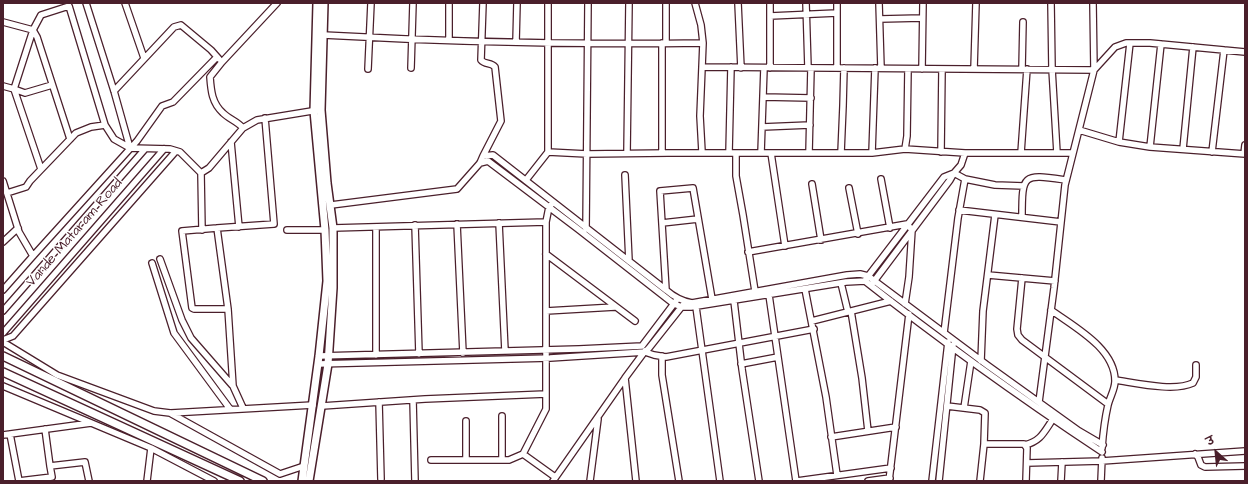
<!DOCTYPE html>
<html>
<head>
<meta charset="utf-8">
<style>
  body { margin:0 }
  #map { position:relative; width:1248px; height:484px; overflow:hidden; background:#fff; font-family:"Architects Daughter","Playpen Sans Deva",sans-serif }
  canvas { display:block }
  .frame { position:absolute; inset:0; border:4px solid #4a1f2b; pointer-events:none }
  .north { position:absolute; left:1196px; top:432px; width:40px; height:40px; -webkit-text-stroke:3px #fff; paint-order:stroke; rotate:333deg; font-size:11px; font-weight:700; line-height:16px; text-align:center; color:#4a1f2b }
  .north::after { content:''; display:block; margin:auto; width:14px; height:18px; background:#4a1f2b; clip-path:polygon(50% 0,100% 100%,50% 72%,0 100%) }
</style>
</head>
<body>
<div id="map">
<canvas width="1248" height="484"></canvas>
<div class="frame"></div>
<div class="north">उ</div>
</div>
<script>
const ctx = document.querySelector('canvas').getContext('2d');
ctx.lineJoin = 'round';
function trace(path, color, width, dash) { ctx.strokeStyle = color; ctx.lineWidth = width; ctx.lineCap = dash ? 'butt' : 'round'; ctx.setLineDash(dash || []); ctx.stroke(path); }
function label(font, color, halo, rows, align = 'center') {
  ctx.font = font + ' "Architects Daughter",sans-serif'; ctx.lineWidth = 3; ctx.setLineDash([]); ctx.textBaseline = 'middle'; ctx.strokeStyle = halo; ctx.fillStyle = color; for (const [text, x, y, turn = 0] of rows) {
    ctx.save(); ctx.translate(x, y); ctx.rotate((+turn || 0) * Math.PI / 180); ctx.textAlign = isNaN(turn) ? turn : align; if (halo) ctx.strokeText(text, 0, 0); ctx.fillText(text, 0, 0); ctx.restore();
  }
}
const minor = new Path2D(`
  M86,3L114,91L130,148
  M125,3L144,58
  M483,3L481,60C485,65 491,62 495,67L501,121L483,156
  M548,3V152L587,154L668,153H872L905,149L965,153H1072
  M695,3L701,25L703,43L700,116L702,152
  M738,3L741,68
  M770,3V68
  M806,3L808,68
  M837,3V68
  M879,3L881,68
  M1051,3L1052,69L1057,153
  M770,16L837,13
  M880,19L922,18
  M3,22L33,30L37,37L70,139
  M323,35C450,42 577,45 703,43
  M449,40V3
  M516,42L517,3
  M666,43V3
  M703,67L1094,70L1093,3
  M411,68L413,3
  M368,69L371,3
  M922,69L923,3
  M974,69L976,3
  M1022,69L1023,22
  M3,86L14,89L33,30L41,15L69,6L105,125
  M14,89L41,169
  M14,89L25,93L52,85
  M114,91L174,27L181,25L211,50L219,59
  M763,97L811,98
  M762,127L810,125
  M243,128C237,121 229,119 223,113C212,103 211,91 210,77L222,62L277,3
  M1079,130L1119,142L1150,147L1245,154
  M231,142L239,227
  M1119,142L1130,43
  M1150,147L1161,44
  M905,149L907,136L908,69
  M1183,149L1193,47
  M941,152L942,69
  M1212,152L1224,50
  M627,153L629,3
  M662,153V43
  M729,153L731,67
  M736,153V176L743,215L755,291
  M761,153L764,68
  M771,153L785,246
  M809,153L811,68
  M841,153L843,106L844,68
  M872,153L875,68
  M1021,153L1027,69
  M1244,154L1245,145
  M480,163L488,161L578,229L674,304L682,307H691L846,282L865,281C941,341 1021,398 1102,452
  M201,173L209,168L243,128L257,120L318,110
  M625,175L629,261
  M881,179L890,228
  M965,179L995,185L1024,186
  M526,180L548,152
  M3,181L19,232L33,256
  M812,184L821,240
  M849,188L858,234
  M7,193L26,187L30,181L76,133L91,127L105,125L114,139L130,148L170,149L180,152L201,173L202,230
  M331,205L457,189L480,163L483,156L493,155L666,290C674,297 681,301 692,303L847,275L860,274L868,276L987,365L1079,431L1103,445
  M959,210L1061,222
  M1022,217C1022,173 1023,174 1066,180
  M499,223L505,351
  M662,223L698,219
  M457,224L463,353
  M415,225L419,354
  M217,228L182,231L192,308L194,309H228
  M333,228L546,222
  M586,229L588,3
  M287,230H325
  M3,242L18,228
  M748,252L907,224L912,230L909,277L905,304
  M546,254L635,321
  M160,259L182,320L191,338L232,385
  M152,263L174,333L230,409
  M988,275L1055,281
  M1022,278L1017,329L1018,335L1022,340L1108,404
  M866,279L944,177L954,173L965,179L958,218L944,333
  M841,283L848,312
  M872,284L950,180L954,173L961,165L965,153
  M805,289L826,397L837,475
  M3,290L33,256L137,141L162,106L173,102L217,57
  M666,290L660,191L693,188L712,299
  M769,295L796,481
  M734,301L742,369L759,481
  M696,307L720,481
  M1051,310C1074,327 1115,348 1115,381C1115,389 1110,397 1108,405C1105,418 1103,434 1102,448
  M3,311L145,149
  M546,311L615,307
  M851,311L862,378L868,431
  M812,321L891,301
  M3,333L164,149
  M3,340L13,336L176,151
  M3,342L57,375L154,411L170,413L280,474L304,466
  M645,352L654,355L666,357L814,329
  M376,355V227
  M319,356L579,349L642,346L676,301
  M662,356V375L679,481
  M981,361L983,311L995,215
  M318,364L550,358L645,352L649,348L683,305
  M741,364L778,357
  M1115,380C1136,383 1174,392 1193,383L1196,377V365
  M3,386L151,448L214,481
  M413,400L415,481
  M379,402L381,479
  M1039,402L1054,288L1065,185L1094,70L1115,47L1126,43H1150L1245,52
  M322,406L425,399L546,394
  M947,406L980,410L985,413L984,444H1024L1027,448L1026,481
  M243,408L233,386L228,309L217,228L274,224L265,118
  M964,408L971,361
  M171,413L313,405
  M502,416V460
  M466,421V460
  M45,429L50,466L85,462L89,481
  M10,434L19,481L52,477L50,466
  M3,435L91,423
  M831,437L896,427
  M1025,445C1041,441 1044,432 1053,419
  M523,454L555,477
  M1195,454L1198,457L1201,465L1205,467L1245,466
  M431,460H509L523,454L546,409V222L549,207L551,205
  M1027,463L1102,461L1245,451
  M147,481L151,448
  M553,481L625,378
  M590,481L598,419
  M636,481L625,378L645,351
  M797,481L891,468
  M868,481L890,478
  M889,481L909,314
  M932,481L948,342
  M939,481L953,345
  M980,481L984,444
  M1061,481L1062,462
  M1101,481L1102,458`);
const major = new Path2D(`
  M3,356L263,481
  M3,372L240,481
  M302,481L319,356L327,281L325,230L314,111L317,3
  M309,481L328,364L333,288V228L327,183L321,110L324,3`);
trace(minor, '#4a1f2b', 8);
trace(major, '#4a1f2b', 10);
trace(minor, '#fff', 5.5);
trace(major, '#fff', 7);
label('14px', '#4a1f2b', '#fff', [
  ["Vande Mataram Road",75,233,-49]
]);
</script>
</body>
</html>
